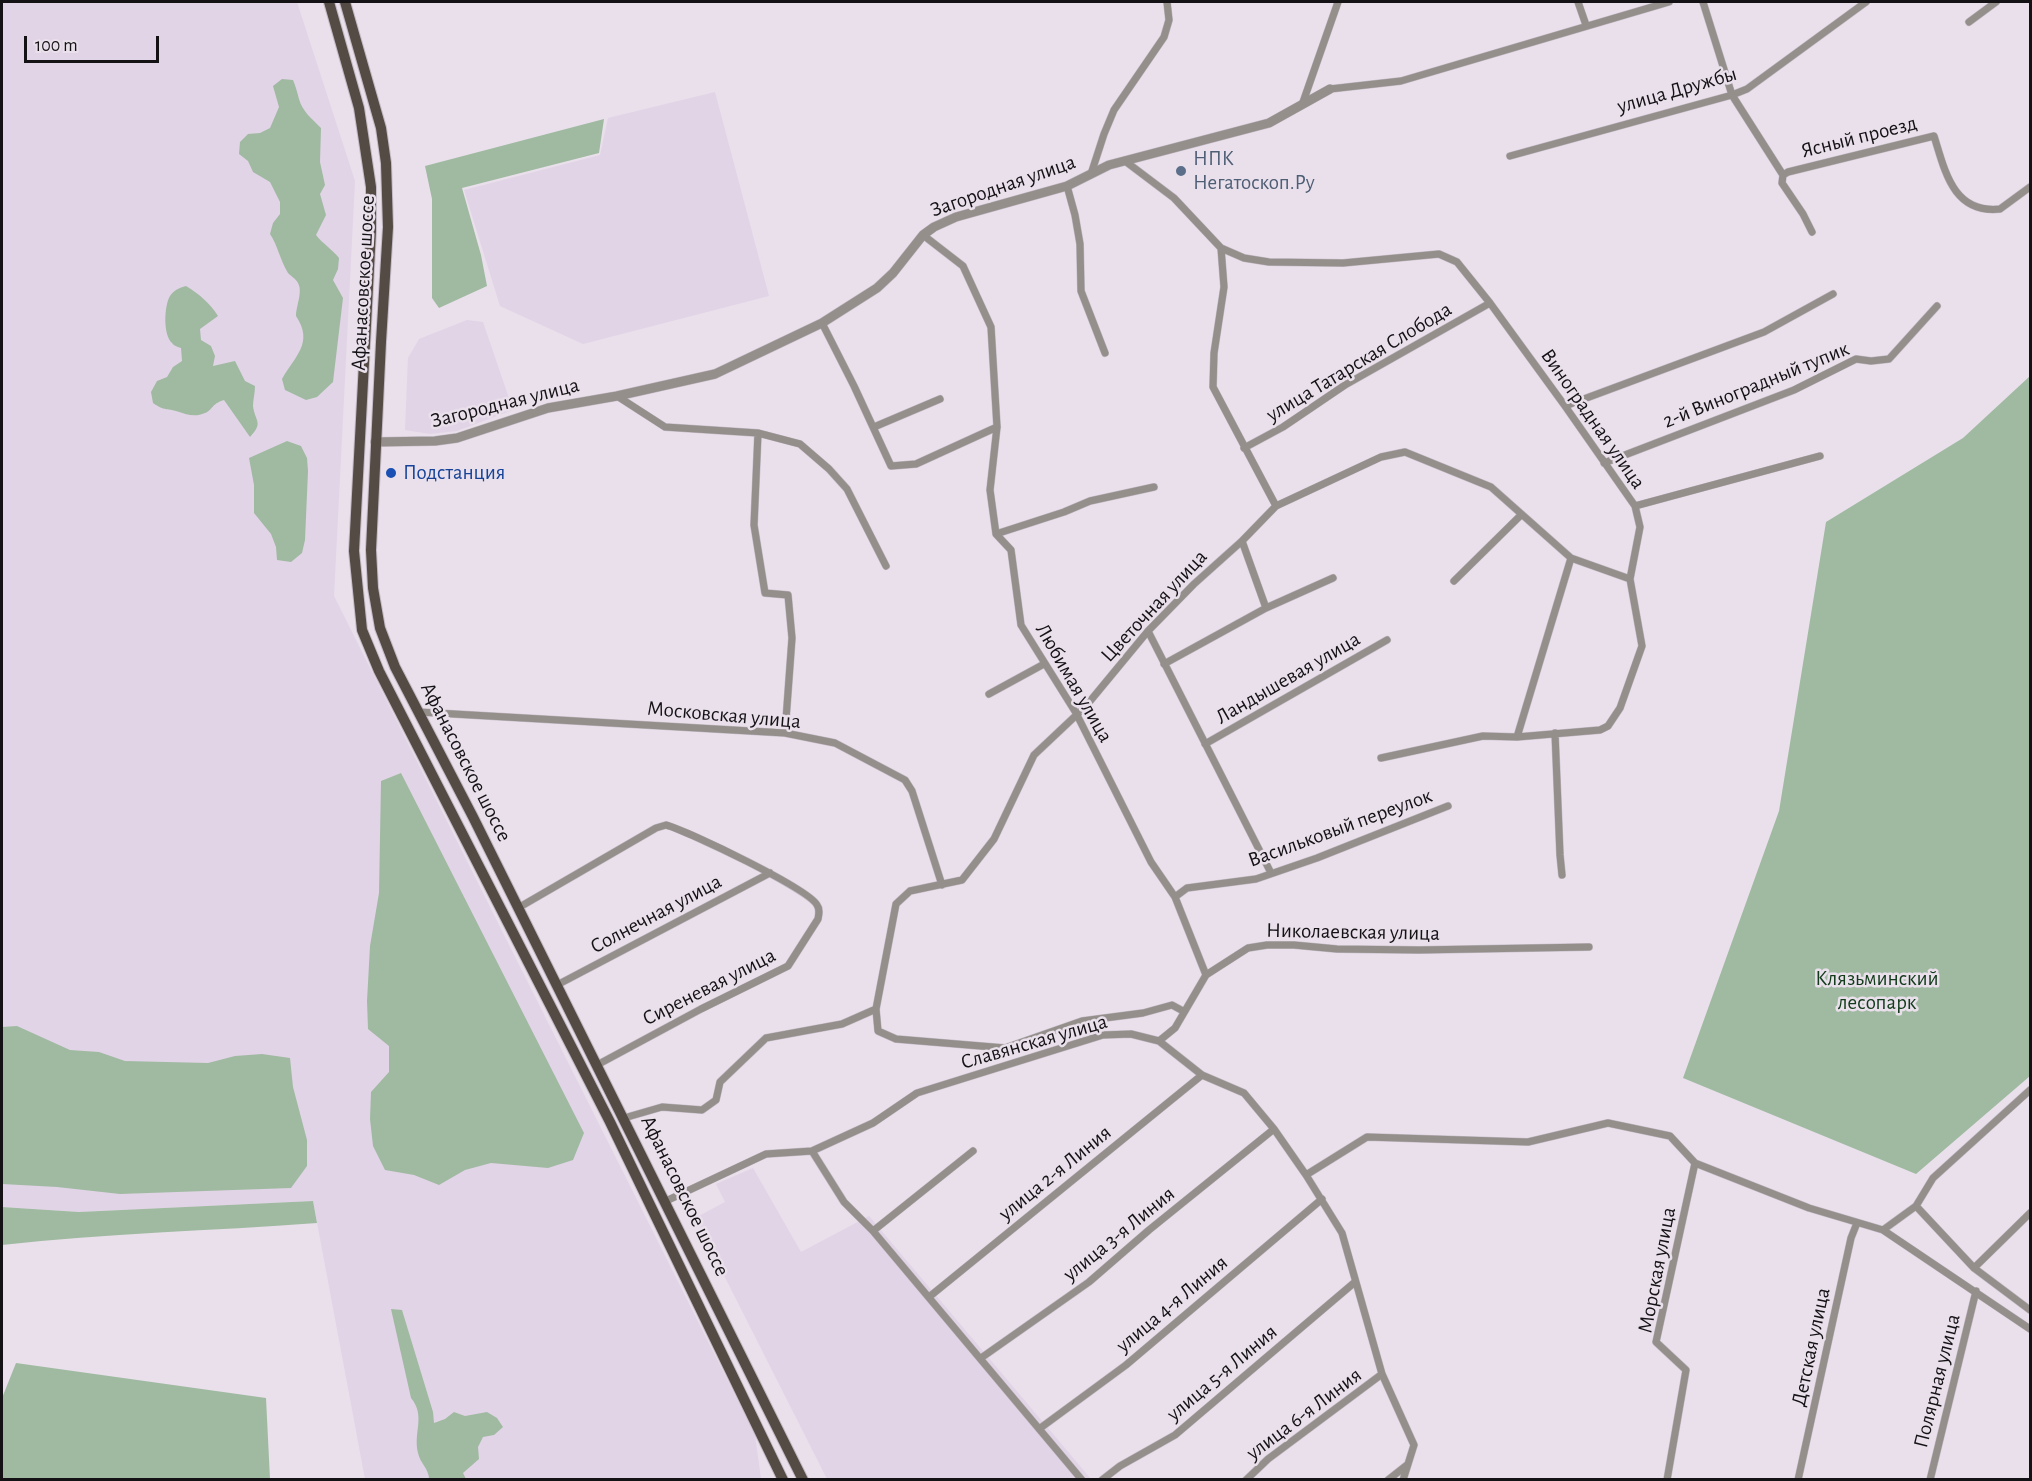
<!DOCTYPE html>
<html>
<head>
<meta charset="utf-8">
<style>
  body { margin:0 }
  #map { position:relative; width:2032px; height:1481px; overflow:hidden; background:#e9e0eb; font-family:"Alegreya Sans",sans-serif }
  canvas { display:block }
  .frame { position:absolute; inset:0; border:3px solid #151216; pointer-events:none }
  .scale { position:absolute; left:24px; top:36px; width:135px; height:27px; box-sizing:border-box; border:3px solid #151216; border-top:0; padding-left:8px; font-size:18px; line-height:21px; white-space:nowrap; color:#151216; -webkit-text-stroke:4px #e9e0eb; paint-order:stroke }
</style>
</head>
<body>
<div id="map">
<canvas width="2032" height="1481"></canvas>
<div class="frame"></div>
<div class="scale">100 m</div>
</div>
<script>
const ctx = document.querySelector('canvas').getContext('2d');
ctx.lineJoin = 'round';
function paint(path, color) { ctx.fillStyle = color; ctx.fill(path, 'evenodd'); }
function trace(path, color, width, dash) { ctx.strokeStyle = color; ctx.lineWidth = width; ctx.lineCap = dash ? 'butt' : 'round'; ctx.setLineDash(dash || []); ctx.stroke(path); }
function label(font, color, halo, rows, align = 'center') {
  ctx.font = font + ' "Alegreya Sans",sans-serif'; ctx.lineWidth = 5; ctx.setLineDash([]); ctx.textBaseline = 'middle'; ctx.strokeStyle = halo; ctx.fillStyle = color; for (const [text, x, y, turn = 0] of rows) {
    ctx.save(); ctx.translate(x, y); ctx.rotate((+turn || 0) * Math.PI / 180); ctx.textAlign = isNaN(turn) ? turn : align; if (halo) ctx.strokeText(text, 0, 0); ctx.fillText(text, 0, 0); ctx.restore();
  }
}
paint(new Path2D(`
  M2,2H297L355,181L334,596L755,1435L761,1479H365L313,1201L79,1212L2,1207Z
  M715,92L769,296L583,344L500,306L464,190L600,155L608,118Z
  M467,320L483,322L513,410L457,431L430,434L405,430L408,358L419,339Z
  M753,1168L801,1252L869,1216L1091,1479H827L695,1218L725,1202L716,1184Z`), '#e1d4e6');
paint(new Path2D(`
  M282,79L293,80C296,87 297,92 299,99C302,111 312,119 321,128L320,162L325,185L320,194L326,215L316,235C323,244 332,249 339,258L338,269L333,280L343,298L333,382L317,397L306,400L285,390L282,379C295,356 314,343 296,316C296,306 303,292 298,283C296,279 291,276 288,273C280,260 278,246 270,234L273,223L280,214V202L270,182L253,172L248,161L239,154L240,142L248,134L260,133L270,128L279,107L273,86Z
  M604,119L599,153L462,188L481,255L487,286L439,308L432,298V199L425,166Z
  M186,286C199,294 210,303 218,316L200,329L201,340L211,346L215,356L213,366L235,361L245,381L255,386C255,393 253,400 253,406C255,422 264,422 250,437L224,400C211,404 213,410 205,413C194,418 186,414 176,411C164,408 165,411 153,403L151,392L157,381L167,377L173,367L182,361L181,348C178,347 174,346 172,343C163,335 164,306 170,296C174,290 179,288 186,286Z
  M2030,376V1076L1916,1174L1683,1078L1779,811L1826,522L1963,438Z
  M287,441L301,446L307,458L308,471L305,540L302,553L291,562L277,560L276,547L271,534L254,513V485L249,458Z
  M401,773L584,1133L573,1160L548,1168L491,1163L465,1170L439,1185L414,1175L385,1170L373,1146L370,1119L371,1092L389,1072V1046L368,1029L367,1001L370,946L379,893L381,781Z
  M17,1026L70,1050L99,1052L125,1061L208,1063L235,1056L262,1054L290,1058L293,1087L307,1140V1166L291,1188L120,1194L57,1187L2,1184V1027Z
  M313,1201L317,1223C212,1231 106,1233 2,1245V1207L79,1212Z
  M391,1309L402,1310L433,1412L434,1423L445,1419L454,1412L465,1416L487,1412L497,1418L503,1427L494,1435L483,1437L478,1447L479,1459L463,1473L466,1479H429C429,1469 420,1463 418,1453C413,1432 426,1416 411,1398Z
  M16,1363L266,1398L270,1479H2V1398Z`), '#a0baa2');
const minor = new Path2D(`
  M1578,2L1586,25
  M1703,2L1732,95L1783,175
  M1969,22L1996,2
  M1330,89L1401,81L1669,2
  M1302,105L1338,2
  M1510,156L1732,95L1747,89L1866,2
  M1125,161L1174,198L1221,248L1224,287L1214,353L1213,387L1276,506
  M1091,174L1104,134L1114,110L1164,37L1169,20L1167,2
  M1067,186L1075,215L1080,244L1081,291L1105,353
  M1812,232L1803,214L1782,183L1783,175L1788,172L1934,136C1945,171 1953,214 2000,209L2030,187
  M923,235L963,266L991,327L997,427L990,490L996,534L1011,550L1021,625L1076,713L1151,862L1175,897L1206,975
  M1221,248L1244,258L1269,262L1343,263L1439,254L1457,262L1490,303L1565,406L1635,506L1640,527L1630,579L1642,646L1620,708L1608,726L1600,730L1517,737L1483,736L1381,758
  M822,323L854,386L891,466L916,464L997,427
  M617,396L665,427L758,433L800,444L829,469L847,489L886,566
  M1565,406L1764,332L1833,294
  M874,427L940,399
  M758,433L754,525L765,593L788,595L792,638L785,733
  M1244,448L1283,427L1345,385L1490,303
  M1604,463L1794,390L1856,359L1871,361L1889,359L1937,306
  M1635,506L1820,456
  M996,534L1064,512L1090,501L1154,487
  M1242,541L1266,608
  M1454,581L1521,515
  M1148,631L1271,873
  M1164,664L1266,608L1333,578
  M989,694L1044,664
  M419,712L785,733L835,743L905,780L912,791L942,885
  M1555,733L1560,855L1562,875
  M1517,737L1571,558
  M1205,744L1387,640
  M1175,897L1187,888L1256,879L1317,858L1448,806
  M518,908L656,828L666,825C688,831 809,889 817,905C820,909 819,914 818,919L788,966L701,1009L597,1065
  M557,985L770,873
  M1183,1011L1172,1005L1143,1013L1082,1021L1005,1048L896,1039L878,1031L876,1009L896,904L910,891L962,880L994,839L1034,755L1086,706L1148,631L1194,584L1242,541L1276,506L1381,457L1405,452L1491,487L1571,558L1630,579
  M1159,1041L1175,1028L1206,975L1248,948L1267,945H1294L1337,949L1419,950L1589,947
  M624,1118L662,1107L702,1110L716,1100L720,1082L766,1038L842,1024L876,1009
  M812,1151L844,1202L873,1231L1082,1480
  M1306,1175L1367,1137L1528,1142L1608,1123L1670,1136L1695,1163L1809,1208L1883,1230L2030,1329
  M666,1201L766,1154L812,1151L873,1123L917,1093L1103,1035L1131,1034L1159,1041L1202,1075L1244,1093L1274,1129L1306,1175L1342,1233L1382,1374L1414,1445L1403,1480
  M1916,1206L1933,1178L2030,1090
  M1883,1230L1916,1206L1974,1268L2030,1310
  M873,1231L973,1151
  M1974,1268L2030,1213
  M929,1297L1202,1075
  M981,1358L1089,1282L1149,1230L1274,1129
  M1039,1429L1126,1365L1322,1199
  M1102,1480L1120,1466L1175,1435L1355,1282
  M1246,1480L1268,1459L1382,1374
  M1388,1480L1407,1465
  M1667,1480L1686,1370L1656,1342L1695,1163
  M1798,1480L1851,1238L1857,1223
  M1930,1480L1976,1291`);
const tertiary = new Path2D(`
  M375,442L435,441L457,438L548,408L617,396L715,374L822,323L877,288L893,273L923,235L934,227L956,217L1067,186L1109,165L1269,123L1330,89`);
const primary = new Path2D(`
  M329,2L359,108L371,187V231L354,551L362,630L379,671L610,1122L783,1480
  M345,2L381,128L386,163L388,227L381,342L371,550L373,588L380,628L395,667L473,817L803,1480`);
trace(minor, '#c3bbc5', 8);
trace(tertiary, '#c3bbc5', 10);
trace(primary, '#c3bbc5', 12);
trace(minor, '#958f8c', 7);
trace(tertiary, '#958f8c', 9);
trace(primary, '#544b45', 10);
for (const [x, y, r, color] of [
  [1181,171,6,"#5c6f8a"],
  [391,473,6,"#1a4fb4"]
]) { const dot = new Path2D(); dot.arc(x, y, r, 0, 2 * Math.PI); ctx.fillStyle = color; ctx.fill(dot); trace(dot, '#e9e0eb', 2); }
label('21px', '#151216', '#e9e0eb', [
  ["улица Дружбы",1677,90,-16],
  ["Ясный проезд",1859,137,-14],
  ["Загородная улица",1003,186,-19],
  ["Афанасовское шоссе",363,283,-87],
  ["улица Татарская Слобода",1359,362,-31],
  ["2-й Виноградный тупик",1756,385,-22],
  ["Загородная улица",505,403,-14],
  ["Виноградная улица",1593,419,55],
  ["Цветочная улица",1154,606,-47],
  ["Ландышевая улица",1288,678,-30],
  ["Любимая улица",1074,683,60],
  ["Московская улица",724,715,5],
  ["Афанасовское шоссе",466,762,63],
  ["Васильковый переулок",1340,828,-20],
  ["Солнечная улица",656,914,-28],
  ["Николаевская улица",1353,932,1],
  ["Сиреневая улица",709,987,-27],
  ["Славянская улица",1034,1042,-16],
  ["улица 2-я Линия",1055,1173,-39],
  ["Афанасовское шоссе",685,1196,64],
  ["улица 3-я Линия",1119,1234,-39],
  ["Морская улица",1657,1270,-79],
  ["улица 4-я Линия",1172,1304,-40],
  ["Детская улица",1811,1347,-78],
  ["улица 5-я Линия",1222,1373,-40],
  ["Полярная улица",1937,1381,-76],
  ["улица 6-я Линия",1304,1414,-37]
]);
label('21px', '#4e5e75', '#e9e0eb', [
  ["НПК",1193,159],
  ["Негатоскоп.Ру",1193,183]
], 'left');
label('21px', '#164399', '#e9e0eb', [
  ["Подстанция",403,473]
], 'left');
label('21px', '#113b1a', '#e9e0eb', [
  ["Клязьминский",1877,979],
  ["лесопарк",1877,1003]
]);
</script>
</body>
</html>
